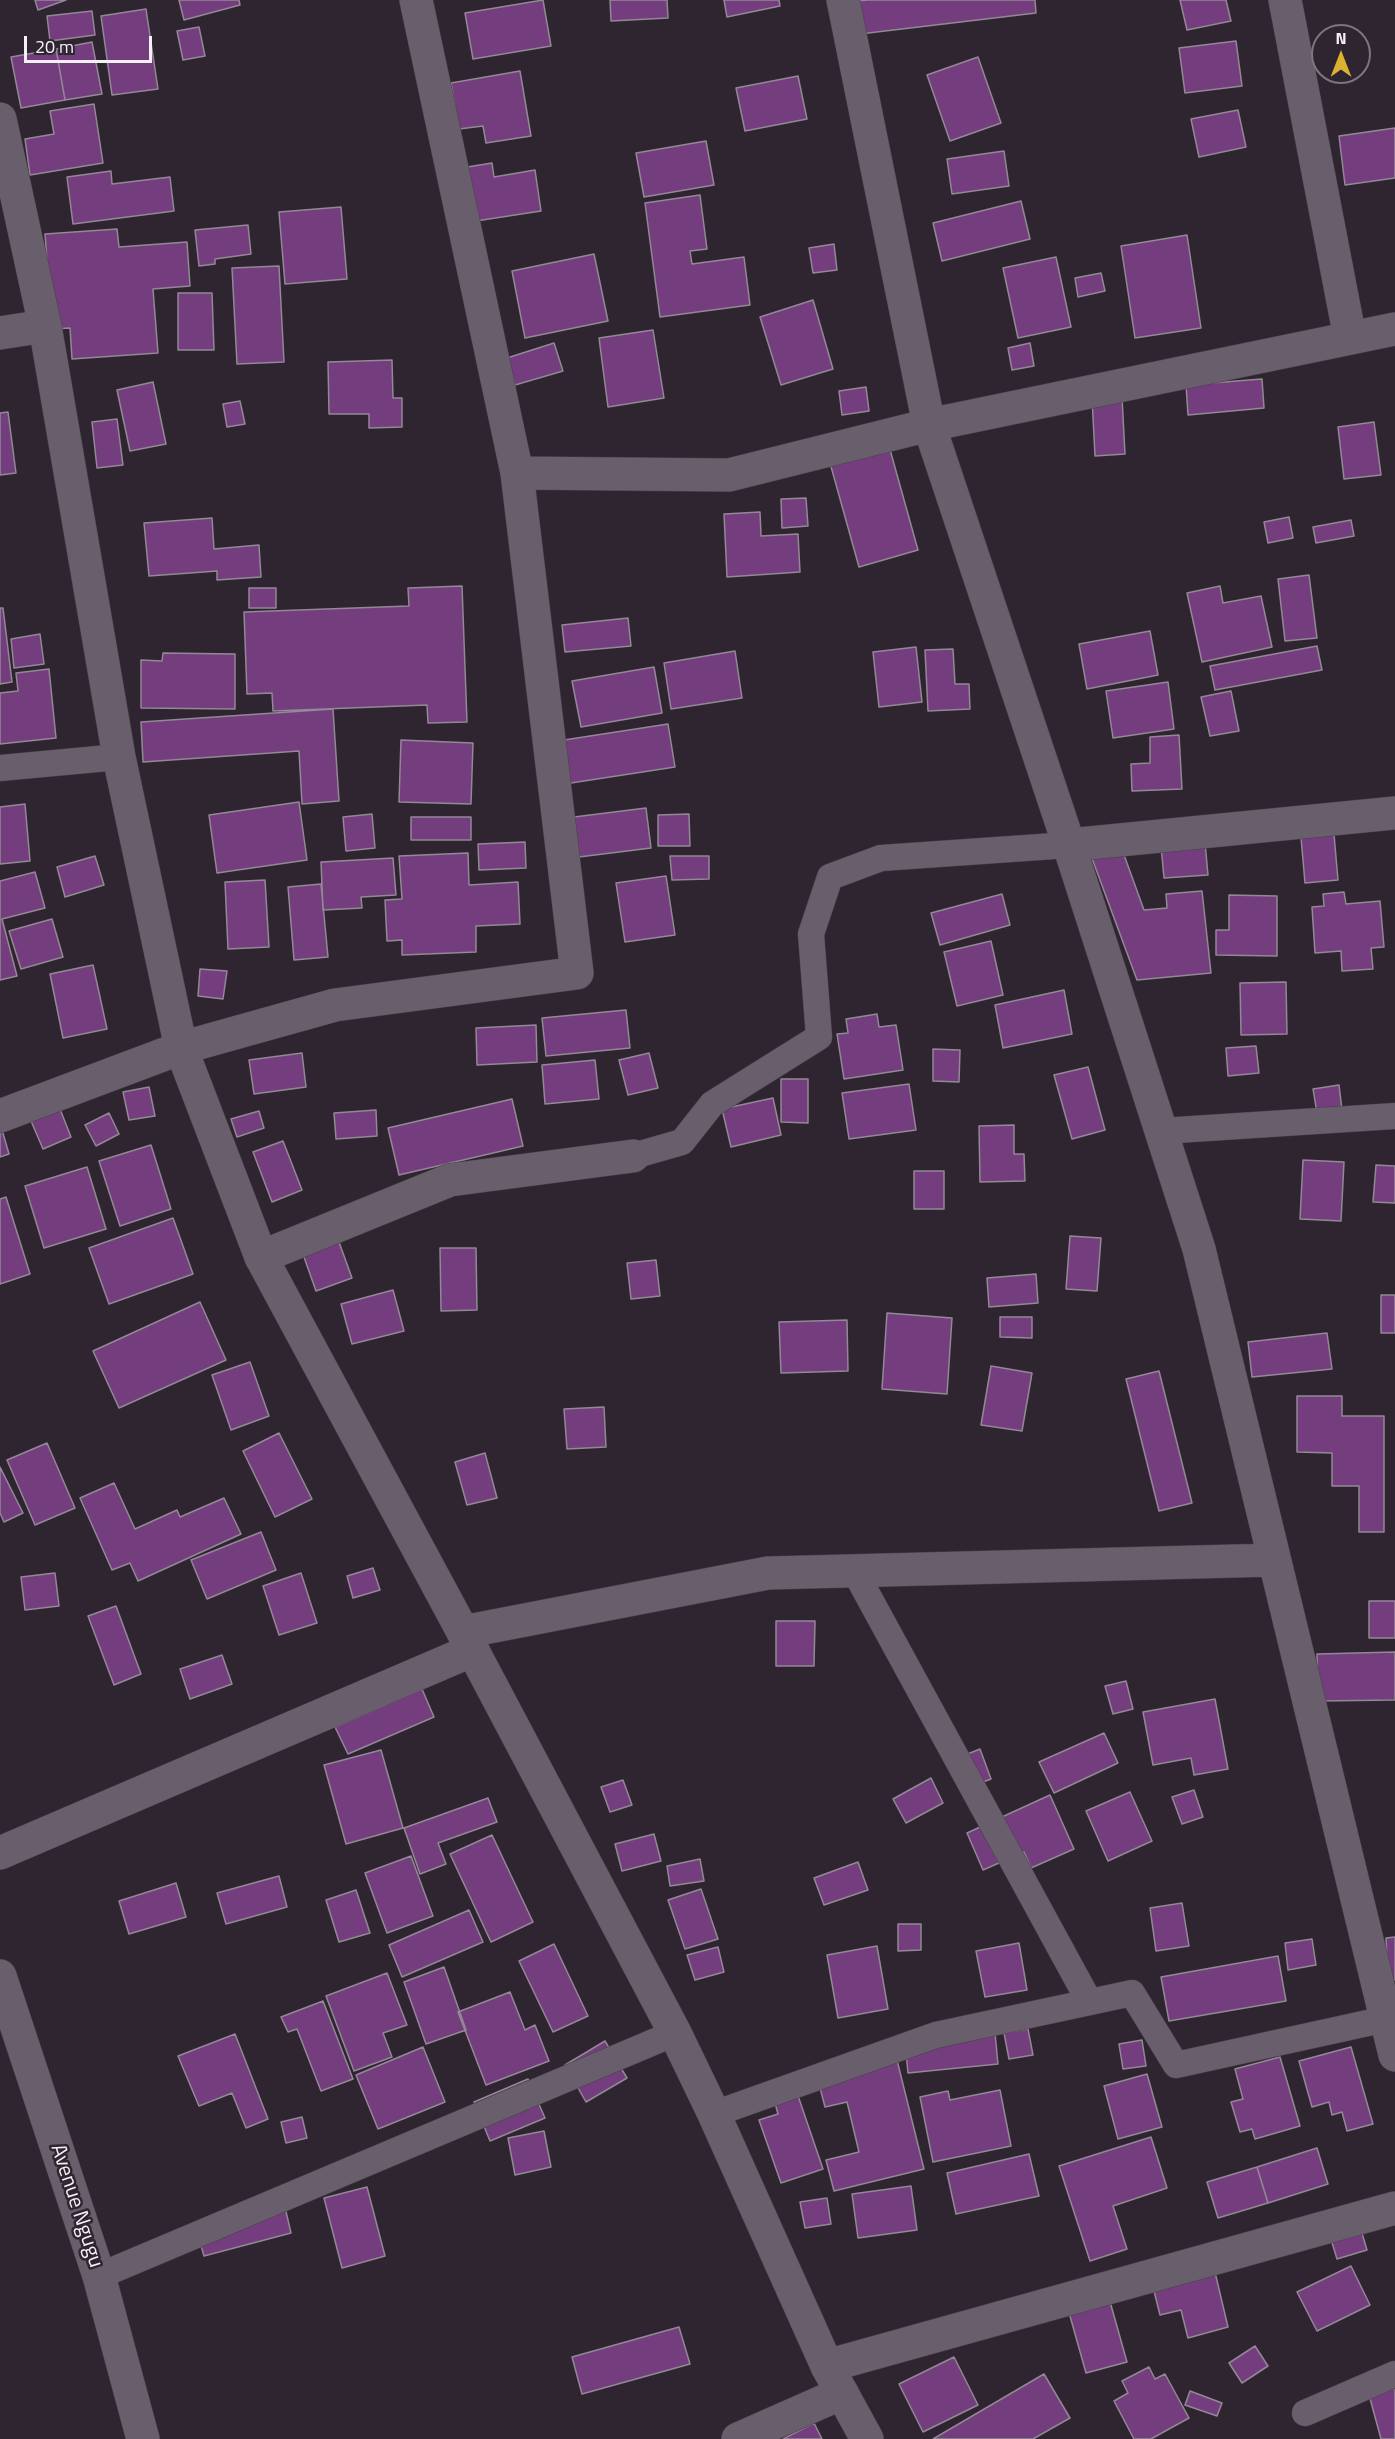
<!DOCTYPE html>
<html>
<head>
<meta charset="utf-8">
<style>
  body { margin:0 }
  #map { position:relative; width:1395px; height:2439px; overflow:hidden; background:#2e2530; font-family:"Titillium Web",sans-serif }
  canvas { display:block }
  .north { position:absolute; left:1311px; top:24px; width:60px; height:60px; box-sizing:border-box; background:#2e2530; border:2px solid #7e767f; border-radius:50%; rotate:0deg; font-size:16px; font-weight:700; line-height:24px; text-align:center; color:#f5eff6 }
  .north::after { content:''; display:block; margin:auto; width:21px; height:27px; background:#dcb233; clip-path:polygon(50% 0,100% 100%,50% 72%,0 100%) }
  .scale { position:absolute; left:24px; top:36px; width:128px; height:27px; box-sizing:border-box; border:3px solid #f5eff6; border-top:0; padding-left:8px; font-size:18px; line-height:21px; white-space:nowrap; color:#f5eff6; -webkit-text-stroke:4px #2e2530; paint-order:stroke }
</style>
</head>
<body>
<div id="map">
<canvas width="1395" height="2439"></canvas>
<div class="north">N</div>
<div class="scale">20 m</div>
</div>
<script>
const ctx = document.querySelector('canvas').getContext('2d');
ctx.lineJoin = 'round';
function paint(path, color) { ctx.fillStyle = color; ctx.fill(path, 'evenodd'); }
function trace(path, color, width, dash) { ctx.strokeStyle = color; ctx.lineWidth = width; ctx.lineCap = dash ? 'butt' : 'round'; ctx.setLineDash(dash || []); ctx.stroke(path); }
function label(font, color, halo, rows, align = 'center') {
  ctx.font = font + ' "Titillium Web",sans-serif'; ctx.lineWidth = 5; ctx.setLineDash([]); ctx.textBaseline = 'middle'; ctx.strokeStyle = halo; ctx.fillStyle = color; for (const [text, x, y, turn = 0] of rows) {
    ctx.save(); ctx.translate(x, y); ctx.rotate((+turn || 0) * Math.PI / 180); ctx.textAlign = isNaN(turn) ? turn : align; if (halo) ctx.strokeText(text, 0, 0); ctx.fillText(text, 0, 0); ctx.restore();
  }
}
const building = new Path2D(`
  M35,0H66L38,10Z
  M179,0H239L240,5L184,20Z
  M543,0L551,46L473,59L465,13Z
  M610,0H667L668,18L611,21Z
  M724,0H779L780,6L727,17Z
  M868,0H1035L1036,13L860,34L856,1Z
  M1180,0H1226L1231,21L1187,30Z
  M146,9L158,89L112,95L101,16Z
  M92,11L95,35L50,41L47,16Z
  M199,27L205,56L183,60L177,31Z
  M1236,41L1242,86L1185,93L1179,48Z
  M92,42L102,94L65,100L56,49Z
  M56,49L65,100L21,108L11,57Z
  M978,57L1001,123L950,141L927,75Z
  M520,71L531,136L486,143L483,126L459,129L451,83Z
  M798,76L807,119L745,131L736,88Z
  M94,104L103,163L30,175L25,139L54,134L50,111Z
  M1238,110L1246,147L1199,157L1191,119Z
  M1395,128V178L1345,185L1339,136Z
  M706,141L714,185L644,197L636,153Z
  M1004,151L1009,186L952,194L947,159Z
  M492,163L494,177L535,170L541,211L463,223L455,169Z
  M111,171L112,184L170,177L174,211L73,224L67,177Z
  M700,195L707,249L690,251L692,264L744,257L750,305L660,317L645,203Z
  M1021,201L1030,239L942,261L933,223Z
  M341,207L347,279L285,284L279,212Z
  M248,225L251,254L215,259V264L199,266L195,230Z
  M117,229L119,247L187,242L190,286L153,289L158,353L72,359L70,328L52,329L45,234Z
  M1187,235L1201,328L1135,338L1121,246Z
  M834,244L837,270L813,273L809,248Z
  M594,254L608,321L525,338L512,271Z
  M1056,257L1071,327L1018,338L1003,268Z
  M279,266L284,362L237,364L232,268Z
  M1101,273L1105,291L1078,297L1075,278Z
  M178,293H212L214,350H178Z
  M813,300L833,369L781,385L760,317Z
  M653,330L664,398L608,407L599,338Z
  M554,343L563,371L515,385L507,358Z
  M1030,343L1034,366L1012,370L1008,348Z
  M392,360L393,398H402V427L369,428V414H329L328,362Z
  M1262,379L1264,408L1188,415L1186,385Z
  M153,382L166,444L130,451L117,390Z
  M866,387L869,411L842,415L839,391Z
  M1122,397L1125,454L1095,456L1092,398Z
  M240,401L245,424L227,427L223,404Z
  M8,412L16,473L0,475V413Z
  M117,419L123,465L97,468L92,422Z
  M1374,422L1381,475L1344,479L1338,427Z
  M889,446L918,550L859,567L830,463Z
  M806,498L808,526L782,528L781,499Z
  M760,512L761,536L798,534L800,572L727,577L724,514Z
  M1289,517L1293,538L1268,543L1264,522Z
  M212,518L214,549L259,545L261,577L217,580V571L149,576L144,523Z
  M1351,520L1354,536L1316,543L1313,527Z
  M1309,575L1317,638L1285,641L1278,579Z
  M462,586L467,722L428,723L427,705L273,711L272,693L247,694L244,612L409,606L408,588Z
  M1220,586L1223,603L1261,596L1272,647L1202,662L1187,593Z
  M249,588H276V608H249Z
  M0,608H3L12,682L0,684Z
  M628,618L631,646L565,652L562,625Z
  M1150,631L1158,675L1087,689L1079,644Z
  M40,634L44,664L14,668L11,639Z
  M1317,646L1322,670L1215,690L1210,666Z
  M916,647L922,702L879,707L873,652Z
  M953,649L955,684H969L970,709L928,711L925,650Z
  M735,651L742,698L671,709L664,663Z
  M163,653L235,654V709L141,708V660L162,661Z
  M654,667L662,713L581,727L572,681Z
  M49,669L56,738L0,744V693L18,691L16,673Z
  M1168,682L1174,729L1113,738L1106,691Z
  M1231,691L1239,731L1210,736L1201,697Z
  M333,709L339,801L302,804L299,751L143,762L141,722Z
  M668,724L675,767L558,785L551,742Z
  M1179,735L1182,789L1132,791L1131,764L1150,763V737Z
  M401,740L473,743L471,804L399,802Z
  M299,802L307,860L217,873L209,815Z
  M25,804L30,861L0,864V807Z
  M646,808L651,848L571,858L566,818Z
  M372,814L375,848L346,851L343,817Z
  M689,814L690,846H658V815Z
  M411,817H471V840H411Z
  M1333,823L1338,880L1305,883L1300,826Z
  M1119,841L1144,910L1167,908L1166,894L1202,891L1211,973L1137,980L1090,853Z
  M525,842L526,868L479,870L478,844Z
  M1205,842L1208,875L1164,878L1161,846Z
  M468,853L469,885L518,882L520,924L476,926V952L402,955V940L387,941L385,900L402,899L399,856Z
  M95,856L104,885L65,897L57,867Z
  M670,856H709V879L672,880Z
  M393,858L396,895L361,897L362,908L323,910L321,862Z
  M35,872L45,908L2,919L17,976L0,980V881Z
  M666,876L675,935L625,942L616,883Z
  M265,880L269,947L228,949L225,882Z
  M321,884L328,957L294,960L288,887Z
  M1344,892L1346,904L1380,901L1384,947L1371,948L1373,969L1342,971L1341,951L1315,953L1312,907L1324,906L1323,894Z
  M1002,894L1010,925L940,945L931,913Z
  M1229,895L1277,896V956L1216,955V930H1229Z
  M52,919L63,957L21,969L9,931Z
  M991,941L1003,995L957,1006L944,952Z
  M93,965L107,1029L63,1038L50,974Z
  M200,969L227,971L223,999L198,996Z
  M1286,982L1287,1034L1241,1035L1240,983Z
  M1064,990L1072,1034L1003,1048L995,1005Z
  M626,1010L630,1048L546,1056L542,1018Z
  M877,1014L879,1027L896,1025L903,1070L844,1079L837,1034L848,1033L846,1019Z
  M536,1025L537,1062L477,1065L476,1028Z
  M1256,1046L1259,1073L1228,1076L1226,1048Z
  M933,1049L960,1050L959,1082L933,1081Z
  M302,1053L306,1087L254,1094L249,1060Z
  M649,1053L658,1088L628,1095L619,1060Z
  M595,1060L599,1099L545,1104L542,1065Z
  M1088,1067L1105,1130L1072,1139L1054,1075Z
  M781,1079H808V1123L781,1122Z
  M909,1084L916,1130L849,1139L842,1093Z
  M1339,1085L1342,1110L1317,1113L1313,1089Z
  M149,1087L155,1116L129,1120L123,1092Z
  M773,1098L781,1135L731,1147L722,1109Z
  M512,1099L523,1146L399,1175L388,1128Z
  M60,1109L71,1137L43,1149L31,1121Z
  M376,1110L377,1136L336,1139L334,1113Z
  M259,1111L264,1128L237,1137L231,1119Z
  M109,1113L119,1134L96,1146L85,1125Z
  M0,1123L9,1154L0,1157Z
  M1014,1125V1154H1024L1025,1181L980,1182L979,1126Z
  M283,1141L302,1190L272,1202L253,1152Z
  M151,1145L171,1209L120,1226L99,1161Z
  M1303,1160L1344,1162L1341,1221L1300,1219Z
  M1376,1165L1395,1166V1203L1373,1202Z
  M87,1167L106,1229L44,1248L25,1186Z
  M914,1171H944V1209H914Z
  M6,1197L30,1274L0,1284V1199Z
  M173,1218L193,1274L109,1304L89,1248Z
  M335,1231L352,1278L316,1291L299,1243Z
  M1070,1236L1101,1238L1097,1291L1066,1289Z
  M440,1248H476L477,1310L441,1311Z
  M656,1260L660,1296L631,1299L627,1263Z
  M1036,1274L1038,1303L989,1307L987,1278Z
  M393,1290L404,1331L352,1344L341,1304Z
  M1381,1295H1395V1333H1381Z
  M200,1302L226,1360L119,1408L93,1351Z
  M887,1313L952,1318L947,1394L882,1389Z
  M1000,1317H1032V1338L1000,1337Z
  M847,1320L848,1371L781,1373L779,1322Z
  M1327,1333L1332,1369L1252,1377L1248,1342Z
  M250,1362L269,1416L231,1430L212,1375Z
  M991,1366L1032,1373L1022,1431L981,1425Z
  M1159,1371L1192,1503L1159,1511L1126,1379Z
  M1297,1396H1342V1416H1384V1532H1359V1486H1332V1453L1297,1452Z
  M604,1407L606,1447L567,1449L564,1409Z
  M279,1433L312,1499L275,1517L243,1451Z
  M47,1443L75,1508L35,1525L7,1460Z
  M485,1453L497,1498L467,1505L455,1462Z
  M0,1467L23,1513L4,1522L0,1513Z
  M114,1483L135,1529L177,1510L180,1517L224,1498L241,1534L138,1581L130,1563L112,1570L80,1498Z
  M261,1532L276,1570L207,1599L191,1560Z
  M373,1568L380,1590L353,1598L347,1576Z
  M55,1573L59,1606L25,1610L21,1577Z
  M301,1573L317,1623L279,1635L263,1586Z
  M1369,1601H1395V1638H1369Z
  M116,1606L141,1674L114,1685L88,1616Z
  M776,1621H815L814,1666H776Z
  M1395,1652V1700L1318,1701L1317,1654Z
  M222,1655L232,1684L190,1699L180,1669Z
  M1126,1681L1133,1709L1113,1714L1105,1686Z
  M422,1689L434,1717L348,1754L335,1727Z
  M1215,1699L1228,1769L1194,1775L1191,1758L1153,1765L1143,1712Z
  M1104,1733L1118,1763L1054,1793L1039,1762Z
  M980,1749L991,1779L965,1789L955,1759Z
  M381,1750L403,1828L346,1844L324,1765Z
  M931,1778L943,1803L906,1823L893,1799Z
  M623,1780L632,1805L610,1812L601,1787Z
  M1194,1790L1203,1817L1182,1824L1172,1797Z
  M1130,1792L1152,1841L1108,1861L1086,1811Z
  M1050,1795L1074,1849L1031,1868L1024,1852L983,1870L967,1833Z
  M488,1798L497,1822L438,1843L446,1864L420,1874L404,1828Z
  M654,1834L661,1861L622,1871L615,1844Z
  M492,1835L533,1922L491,1942L450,1854Z
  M411,1856L433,1916L387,1933L365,1873Z
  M700,1859L704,1881L670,1886L667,1866Z
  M858,1862L868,1890L824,1905L814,1878Z
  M279,1876L287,1907L226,1924L217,1893Z
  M176,1883L186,1917L129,1934L119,1901Z
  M701,1889L718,1939L685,1949L668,1900Z
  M356,1890L370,1933L339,1942L326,1900Z
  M1182,1903L1189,1946L1156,1951L1150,1908Z
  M469,1910L483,1942L402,1977L389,1945Z
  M898,1924H921V1950L898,1951Z
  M1395,1937V1980H1388L1386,1938Z
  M1312,1939L1316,1965L1288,1970L1285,1943Z
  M1019,1943L1027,1990L985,1997L976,1951Z
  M554,1944L588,2016L553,2032L519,1961Z
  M877,1946L888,2009L838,2018L827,1955Z
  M718,1947L724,1972L695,1980L687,1955Z
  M1278,1956L1286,2001L1169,2021L1161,1977Z
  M444,1967L466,2030L426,2044L404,1982Z
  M387,1973L407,2025L383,2033L392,2057L354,2071L326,1996Z
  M510,1992L525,2030L535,2025L549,2061L486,2085L458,2012Z
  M323,2001L353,2079L321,2091L297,2029L288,2032L281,2017Z
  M1028,2029L1033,2055L1009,2059L1004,2033Z
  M995,2033L998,2064L908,2073L905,2042Z
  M235,2034L268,2119L246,2128L232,2093L199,2106L178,2056Z
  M1142,2040L1146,2066L1123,2069L1119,2044Z
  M605,2041L627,2078L586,2102L565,2065Z
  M423,2047L445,2102L378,2129L356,2075Z
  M1351,2047L1373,2124L1347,2131L1342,2112L1332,2115L1329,2102L1312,2107L1299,2061Z
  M1280,2057L1300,2126L1255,2139L1252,2129L1240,2132L1231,2102L1243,2099L1235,2069Z
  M897,2060L924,2169L834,2191L826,2160L859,2152L847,2102L825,2107L818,2080Z
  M1147,2074L1162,2127L1118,2139L1104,2086Z
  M528,2079L545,2118L490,2141L474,2102Z
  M793,2081L823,2169L781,2183L759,2120L778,2114L771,2089Z
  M1000,2090L1011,2146L933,2162L920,2097L948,2091L950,2100Z
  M302,2117L307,2138L286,2143L281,2122Z
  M544,2131L551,2167L515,2175L508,2138Z
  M1151,2137L1167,2188L1113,2206L1127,2249L1090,2261L1059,2166Z
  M1317,2148L1328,2184L1268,2203L1257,2167Z
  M1029,2154L1039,2196L956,2214L947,2173Z
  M1257,2167L1268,2203L1218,2218L1207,2182Z
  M911,2186L917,2230L858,2238L852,2194Z
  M367,2187L385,2256L342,2268L324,2198Z
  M827,2198L831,2224L805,2228L800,2202Z
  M284,2203L291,2233L204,2256L195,2225Z
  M1356,2213L1367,2250L1337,2259L1326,2223Z
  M1351,2266L1370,2305L1317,2331L1297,2292Z
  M1214,2268L1228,2327L1188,2338L1181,2310L1160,2315L1152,2283Z
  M1109,2298L1127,2362L1086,2373L1068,2309Z
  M679,2327L690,2364L582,2394L572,2357Z
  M1255,2346L1268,2366L1242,2383L1229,2363Z
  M954,2357L978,2405L923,2432L899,2384Z
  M1149,2367L1155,2379L1165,2374L1189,2418L1151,2439H1134L1114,2401L1128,2393L1122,2381Z
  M1044,2374L1070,2418L1033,2439H933Z
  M1395,2383V2439H1381L1368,2391Z
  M1190,2391L1222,2403L1217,2416L1185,2405Z
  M814,2423L822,2439H783Z`);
paint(building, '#743e7e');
trace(building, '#938895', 1.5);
const service = new Path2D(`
  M0,768L119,757
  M1161,1131L1395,1116
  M633,1156L682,1142L712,1104L819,1037L811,934L830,877L881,858L1069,845
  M854,1570L1089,2001
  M714,2114L936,2035L1132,1993L1176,2065L1386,2019
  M99,2276L675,2033
  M1305,2413L1395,2374`);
const minor = new Path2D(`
  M843,0L929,425L1069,845L1199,1249L1395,2055
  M1285,0L1350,338
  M0,333L45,326
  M517,473L729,475L929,425L1395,329
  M1069,845L1395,813
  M0,1116L181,1048L335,1005L577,973L517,473L416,0
  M261,1257L450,1180L633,1156
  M463,1632L768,1573L1274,1560
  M0,1853L473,1650
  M0,1976L99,2276L143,2439
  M827,2366L1395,2208
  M738,2439L842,2393`);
const tertiary = new Path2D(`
  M0,119L45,326L119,757L181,1048L261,1257L463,1632L675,2033L714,2114L827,2366L867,2439`);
trace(service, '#474049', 27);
trace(minor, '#474049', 34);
trace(tertiary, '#474049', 34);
trace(service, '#695e6b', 26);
trace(minor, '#695e6b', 33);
trace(tertiary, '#695e6b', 33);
label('21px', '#f5eff6', '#2e2530', [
  ["Avenue Ngugu",76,2206,72]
]);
</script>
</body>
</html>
